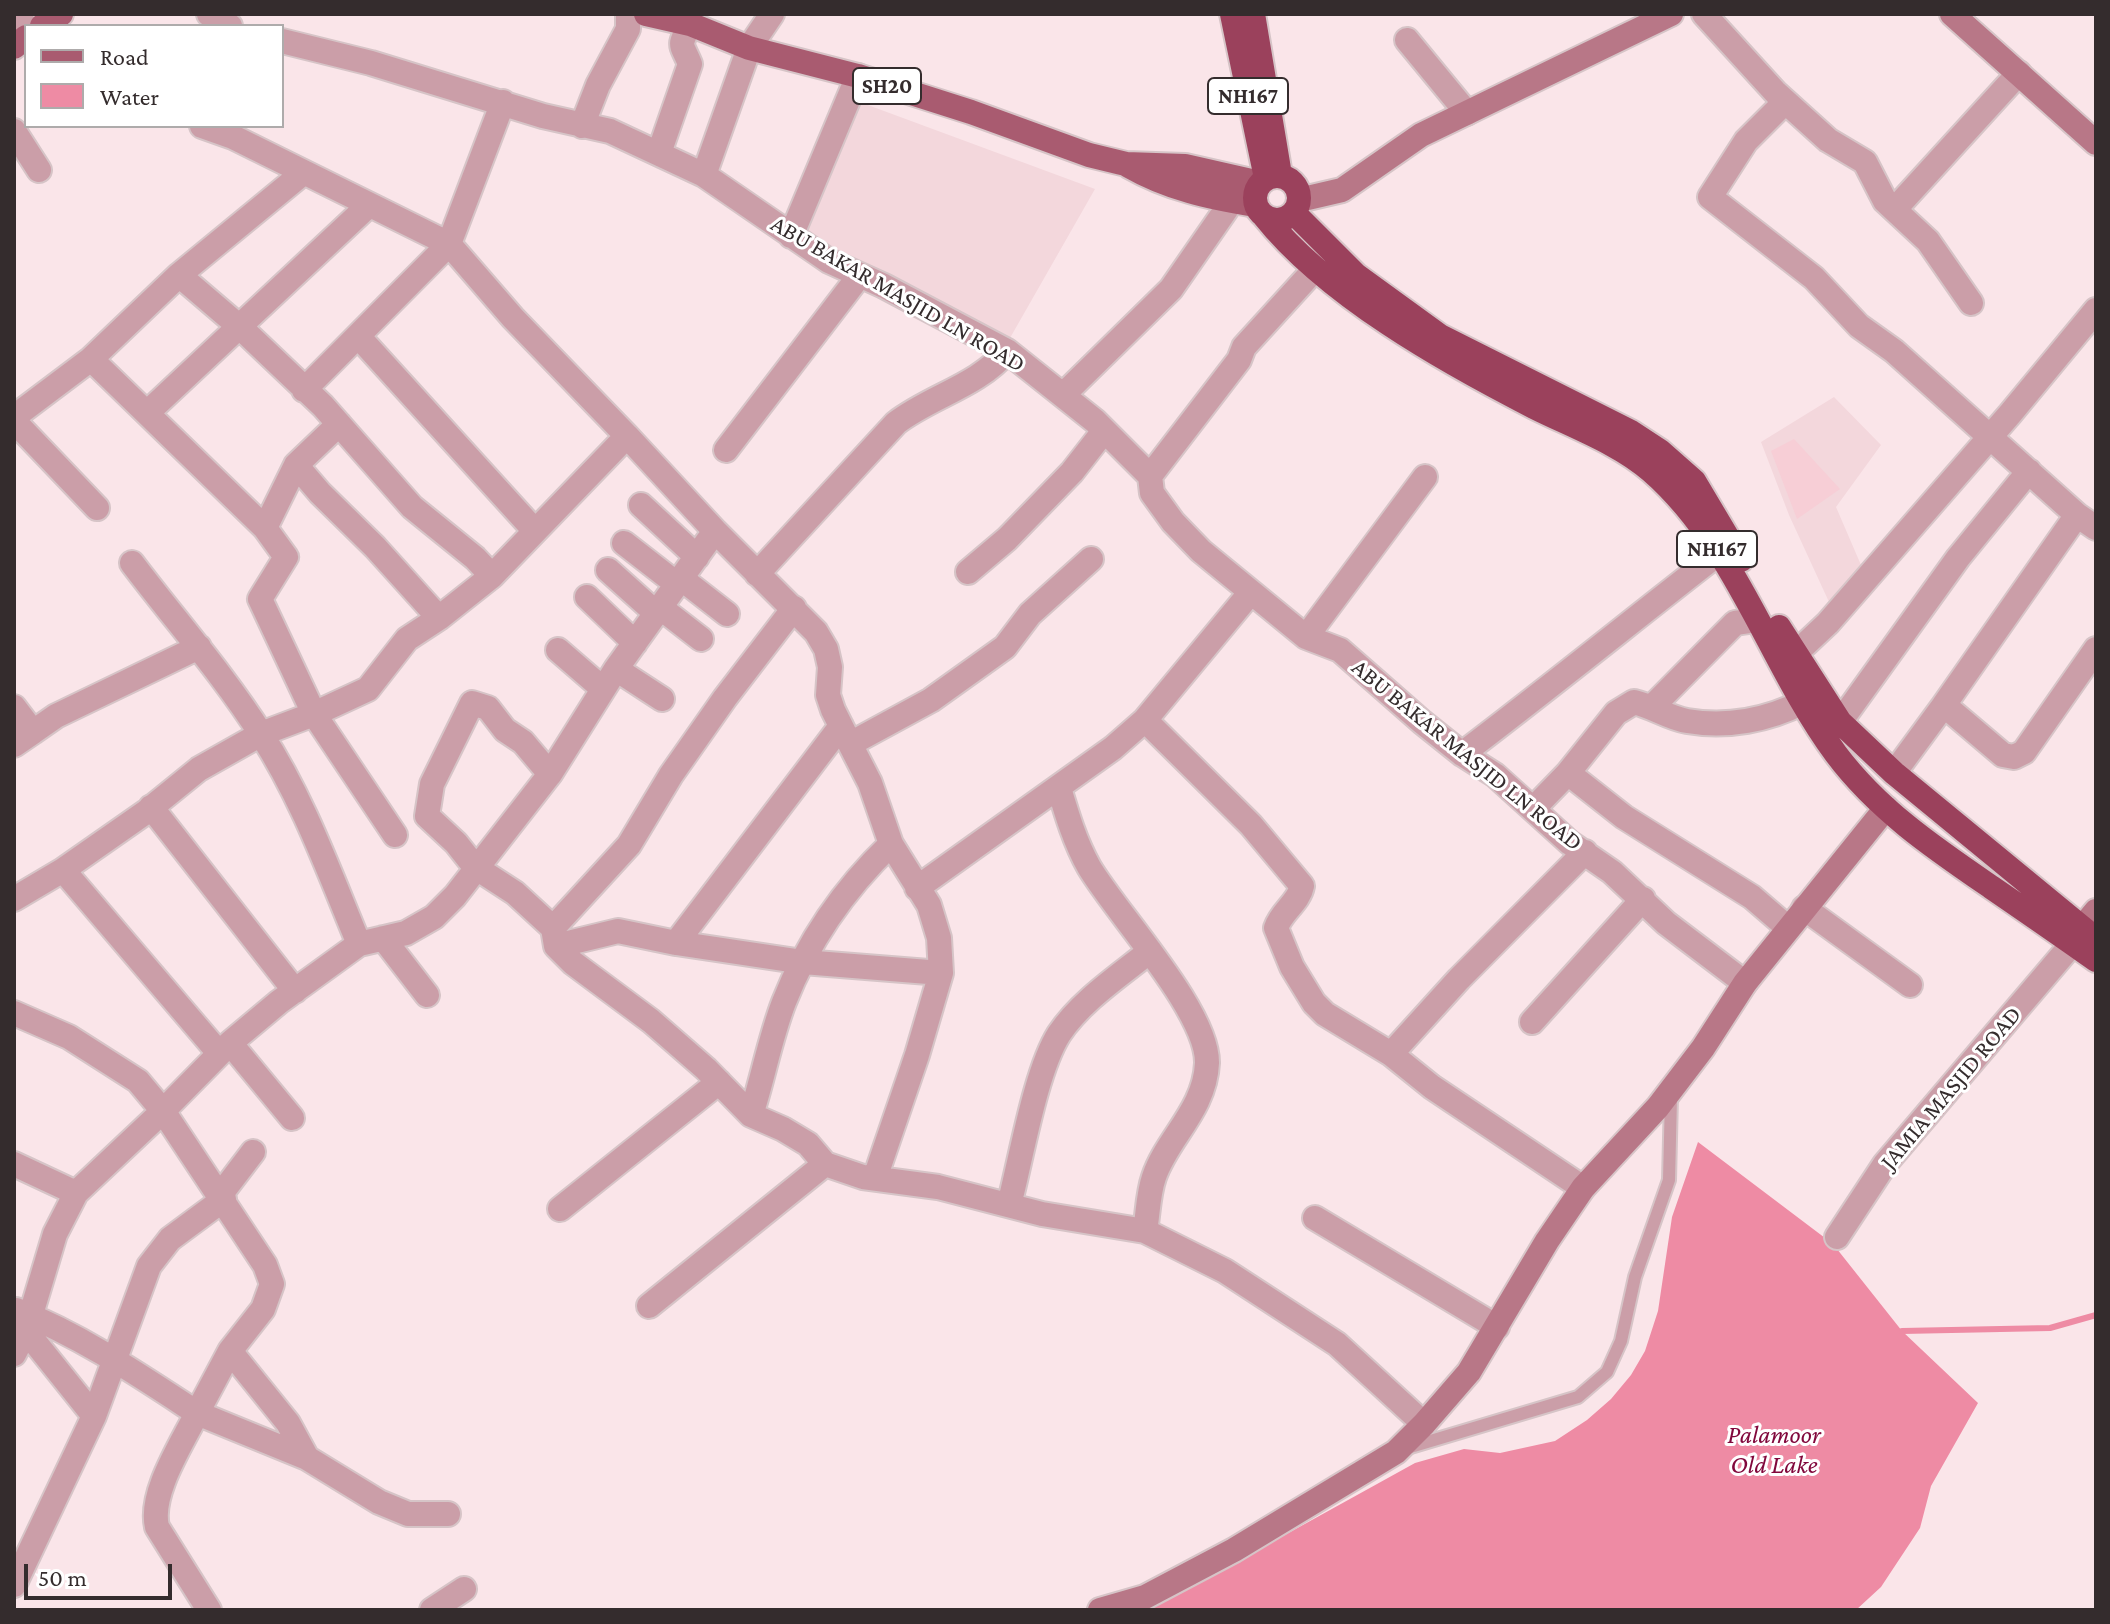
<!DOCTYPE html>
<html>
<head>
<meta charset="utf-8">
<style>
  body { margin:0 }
  #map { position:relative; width:2110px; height:1624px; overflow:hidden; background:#fae5e9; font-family:"Crimson Pro",serif }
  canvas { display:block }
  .frame { position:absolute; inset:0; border:16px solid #342c2d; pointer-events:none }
  .legend { position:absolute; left:24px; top:24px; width:260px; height:104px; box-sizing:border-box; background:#fff; border:2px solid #aeabab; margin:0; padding:10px 14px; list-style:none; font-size:24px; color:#342c2d }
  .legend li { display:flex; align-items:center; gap:16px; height:40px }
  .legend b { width:40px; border:2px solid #aeabab }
  .scale { position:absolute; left:24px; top:1564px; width:148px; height:36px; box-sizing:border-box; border:4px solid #342c2d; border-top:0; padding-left:10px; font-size:24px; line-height:28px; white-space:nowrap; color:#342c2d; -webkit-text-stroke:6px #fff; paint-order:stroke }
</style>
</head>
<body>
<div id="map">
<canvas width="2110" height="1624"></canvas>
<div class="frame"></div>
<ul class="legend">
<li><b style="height:10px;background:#a95b70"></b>Road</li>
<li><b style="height:22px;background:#ee8ba4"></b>Water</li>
</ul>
<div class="scale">50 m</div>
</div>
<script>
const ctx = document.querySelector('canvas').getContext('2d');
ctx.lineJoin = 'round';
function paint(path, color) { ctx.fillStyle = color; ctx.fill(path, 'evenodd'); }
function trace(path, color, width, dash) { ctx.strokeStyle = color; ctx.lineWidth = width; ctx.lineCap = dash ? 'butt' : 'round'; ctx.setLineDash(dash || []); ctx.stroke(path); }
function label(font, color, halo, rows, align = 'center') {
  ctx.font = font + ' "Crimson Pro",serif'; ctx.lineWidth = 6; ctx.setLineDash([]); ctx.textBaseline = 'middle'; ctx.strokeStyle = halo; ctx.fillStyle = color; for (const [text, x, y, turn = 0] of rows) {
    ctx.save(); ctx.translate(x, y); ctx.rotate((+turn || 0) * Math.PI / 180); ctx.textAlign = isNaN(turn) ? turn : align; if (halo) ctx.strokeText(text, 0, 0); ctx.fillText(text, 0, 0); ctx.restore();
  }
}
paint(new Path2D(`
  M857,101L1095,189L1006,345L800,234Z
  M1834,397L1881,445L1836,507L1864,572L1829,602L1789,515L1761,442Z`), '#f3d7dc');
paint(new Path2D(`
  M1794,439L1840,489L1797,519L1771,451Z`), '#f7ced6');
paint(new Path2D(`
  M1698,1142L1833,1244L1902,1331L1978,1403L1931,1486L1920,1528L1881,1587L1856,1610H1143L1198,1583L1415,1463L1464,1449L1500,1453L1555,1441L1587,1420L1611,1399L1631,1375L1645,1351L1658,1311L1672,1217Z`), '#ee8ba4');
trace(new Path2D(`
  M1902,1331L2050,1328L2096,1315`), '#ee8ba4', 6);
const lane = new Path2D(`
  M1407,1448L1578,1397L1607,1372L1621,1341L1635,1277L1669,1180L1671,1097`);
const street = new Path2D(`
  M17,14L26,27
  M209,14L230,26
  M1704,14L1776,93L1828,140L1865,162L1885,201L1928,241L1971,303
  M1407,40L1467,113
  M282,41L371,63L543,116L610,131L704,175L829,261L884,286L1007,351L1095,421L1150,476L1152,493L1173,522L1201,551L1306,637L1340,650L1422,722L1462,754L1495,775L1570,843L1612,872L1666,923L1745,983
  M1785,102L1746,141L1710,197L1814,278L1859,326L1894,351L2077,515L2096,528
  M202,126L233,137L449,244L503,102
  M582,126L598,85L628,29V14
  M14,131L39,170
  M659,153L690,64C681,42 678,48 690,24
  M704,175L749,48L772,14
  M1895,209L2019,73
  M791,236L858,76
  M179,275L303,173
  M358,336L535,531
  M304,390L449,244L513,318L627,436L492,576
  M1064,394L1171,289L1232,201
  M147,413L369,205
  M14,417L91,359L265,528L286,557L260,599L314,714L395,835
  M14,421L97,508
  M627,436L715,531L616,669L550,774L523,742L505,730L488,708L472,703L432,784L427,816L456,843L475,867L515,893L553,928L556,946L573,963L651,1021L706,1069L751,1115L783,1129L808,1144L825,1164L863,1177L938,1187L1042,1214L1145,1231L1225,1271L1337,1344L1424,1424
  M726,450L860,275
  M296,465L339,424
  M1150,476L1239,360L1244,347L1315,269
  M641,505L697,557
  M265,528L296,465L320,493L375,547L439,618
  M715,531L816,632L826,649L830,667L828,695L833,710L850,744L931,700L1005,647L1030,614L1091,559
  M624,543L678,585
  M132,563C175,620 223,674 261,734C303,799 329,872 359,944
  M608,570L657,614
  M968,572L1007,539L1072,472L1104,431
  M757,574L896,423C931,396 978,386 1007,351
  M682,579L727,614
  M1251,592L1145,720L1251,825L1302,886C1299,902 1281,912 1276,928L1292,967L1314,1003L1325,1014L1391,1054L1432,1087L1583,1188
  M587,597L635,643
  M661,608L701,639
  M1306,637L1425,477
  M558,650L603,689
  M1795,654L1828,623L2010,414L2096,310
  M616,669L662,699
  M1944,705L2077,515
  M1653,706L1735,623L1756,620
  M14,707L33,732L14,745
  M1840,722L1958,558L2029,471
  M33,732L56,716L199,647
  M1462,754C1549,688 1634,619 1719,553
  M1568,773L1624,817L1752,897L1788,928
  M1894,773L1944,705L2003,755L2014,757L2024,752L2096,649
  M1059,788C1067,815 1075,842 1089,867C1116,913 1208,1011 1207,1063C1205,1110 1167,1138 1154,1177C1148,1194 1148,1214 1145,1231
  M151,807L295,991
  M1534,808L1568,773L1616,713L1634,702C1652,706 1669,718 1687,721C1727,728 1768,720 1803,702
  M63,870L146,812L199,769L261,734L314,714L368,689L407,639L439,618L492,576L475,558L412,507L323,406L241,328L179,275L91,359
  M917,888L1113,748L1145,720
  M14,899L63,870L219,1053
  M1804,908L1910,985
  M553,928L629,845L671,775L725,698L794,608
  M383,938L427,995
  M676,943L803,962L941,973
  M556,946L618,931L676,943L841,726
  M14,1013L69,1037L138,1081L163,1111L230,1043L279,1002L359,944L406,933L434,917L455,896L550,774
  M1532,1022L1643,899
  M230,1043L292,1118
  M1391,1054L1459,979L1585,852
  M751,1115C763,1078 770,1038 784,1002C808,941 844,889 891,844L870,783L850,744
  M14,1164L76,1193
  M875,1178L917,1055L941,973L939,938L929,905L891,844
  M221,1194L253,1152
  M1009,1205C1021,1160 1035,1072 1059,1034C1081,1001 1119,976 1150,951
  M560,1209L719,1082
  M1315,1218L1497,1327
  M1837,1237L1885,1164L2073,943L2081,929
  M649,1306L825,1164
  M16,1310C80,1335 139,1375 197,1413C182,1444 149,1493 157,1527L209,1610
  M230,1351L197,1413L307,1458
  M14,1354L26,1331L55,1234L76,1193L163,1111L265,1265L272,1284L263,1309L230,1351L288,1423L307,1458L379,1502L408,1514H448
  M94,1416L149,1266L170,1239L224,1199
  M14,1585L94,1416L26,1331
  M432,1610L464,1589`);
const secondary = new Path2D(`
  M1952,14L2096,143
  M1299,200L1342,190L1421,135L1671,14
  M2081,929L2096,911
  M1100,1610L1145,1597L1234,1550L1396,1452L1424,1424L1469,1372L1547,1241L1583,1188L1658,1107L1703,1048L1745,983L1886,808`);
const primary = new Path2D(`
  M646,14L690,24L749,48L858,76L971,112L1089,155L1126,164L1185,166L1260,183
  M42,26L61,14
  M14,47L26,37
  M1129,166C1169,189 1209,197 1255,205`);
const highway = new Path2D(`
  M1232,14L1266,178
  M1253,14L1280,175
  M1255 198a22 22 0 1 1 44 0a22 22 0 1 1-44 0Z
  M1294,213L1356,275L1440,336L1631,432L1660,451L1694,481L1741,560
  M1264,216C1327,295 1444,361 1534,407C1572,426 1619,443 1651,471C1737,546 1769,663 1836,754C1878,810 1934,848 1991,887C2026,911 2061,935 2096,960
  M1779,627L1840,722L1894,773L2096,939`);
trace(lane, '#d6c4c7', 16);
trace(street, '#d6c4c7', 28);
trace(secondary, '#d6c4c7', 28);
trace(primary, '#d6c4c7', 28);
trace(highway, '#d6c4c7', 28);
trace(lane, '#cb9ea8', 12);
trace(street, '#cb9ea8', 24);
trace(secondary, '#b87787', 24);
trace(primary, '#a95b70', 24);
trace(highway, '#9b415c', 24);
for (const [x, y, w] of [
  [887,86,68],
  [1248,96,80],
  [1717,549,80]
]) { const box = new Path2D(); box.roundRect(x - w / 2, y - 18, w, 36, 6); ctx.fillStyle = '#fff'; ctx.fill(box); trace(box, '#342c2d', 2); }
label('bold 22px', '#342c2d', null, [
  ["SH20",887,86],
  ["NH167",1248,96],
  ["NH167",1717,549]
]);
label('24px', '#342c2d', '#fff', [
  ["ABU BAKAR MASJID LN ROAD",898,294,30],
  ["ABU BAKAR MASJID LN ROAD",1467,755,39],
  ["JAMIA MASJID ROAD",1951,1088,-50]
]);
label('italic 26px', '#81083c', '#fff', [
  ["Palamoor",1774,1435],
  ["Old Lake",1774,1465]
]);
</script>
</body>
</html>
